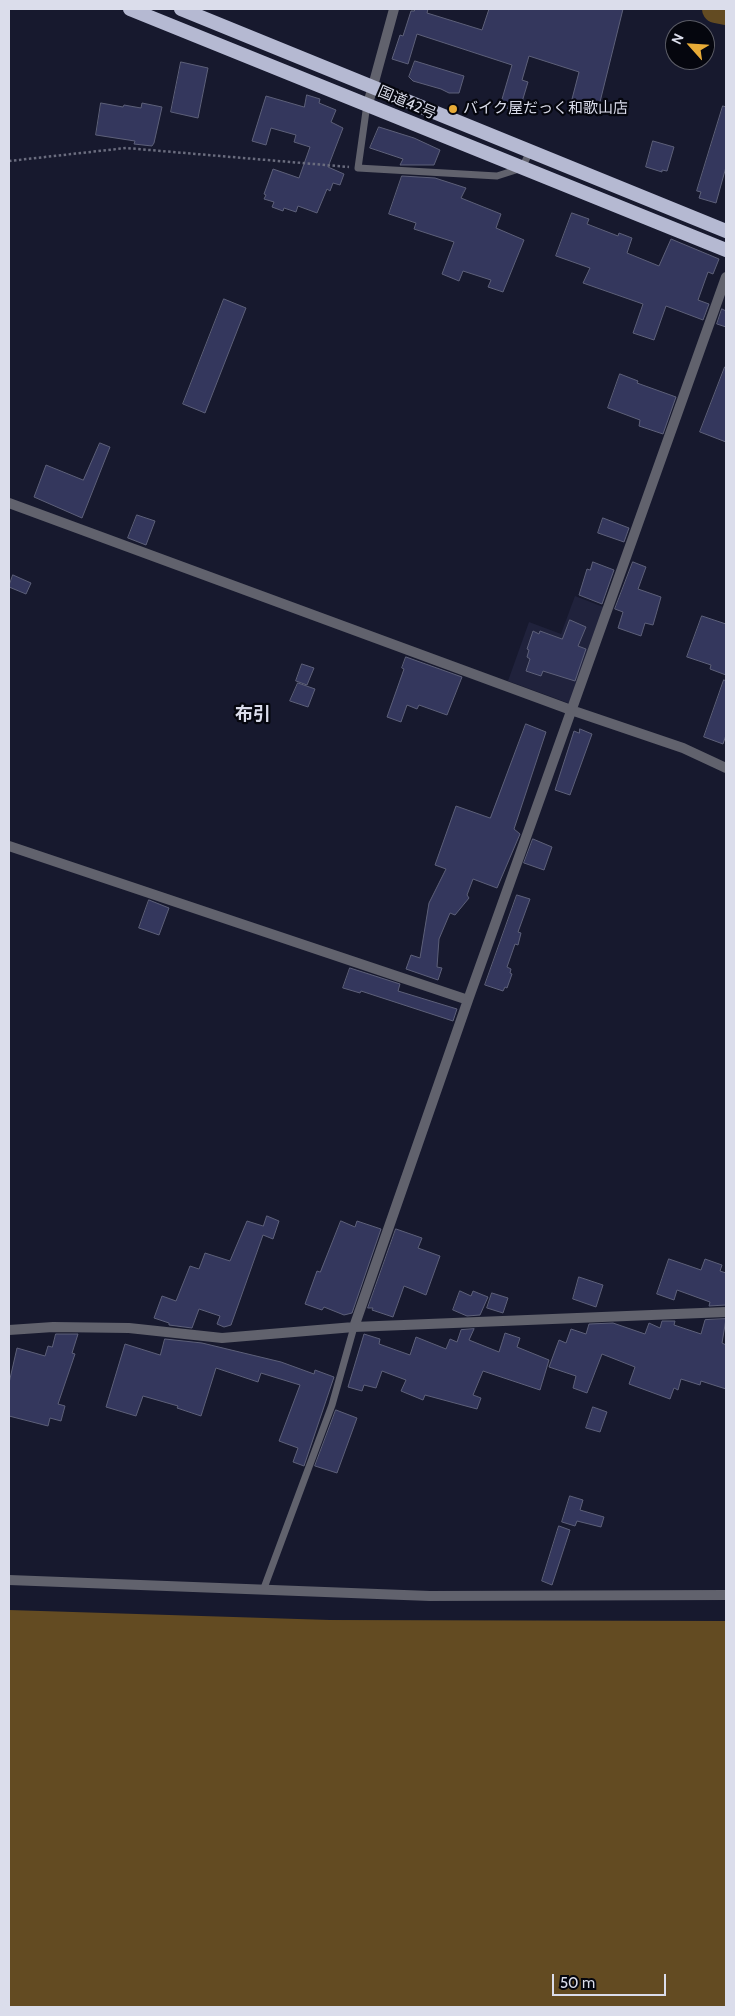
<!DOCTYPE html>
<html>
<head>
<meta charset="utf-8">
<style>
  body { margin:0 }
  #map { position:relative; width:735px; height:2016px; overflow:hidden; background:#17192e; font-family:Cabin,sans-serif }
  canvas { display:block }
  .frame { position:absolute; inset:0; border:10px solid #dbddeb; pointer-events:none }
  .north { position:absolute; left:665px; top:20px; width:50px; height:50px; box-sizing:border-box; background:#05060e; border:1px solid #5b5c66; border-radius:50%; rotate:296deg; font-size:14px; font-weight:700; line-height:20px; text-align:center; color:#dbddeb }
  .north::after { content:''; display:block; margin:auto; width:18px; height:22px; background:#e8ab37; clip-path:polygon(50% 0,100% 100%,50% 72%,0 100%) }
  .scale { position:absolute; left:552px; top:1974px; width:114px; height:22px; box-sizing:border-box; border:2px solid #dbddeb; border-top:0; padding-left:6px; font-size:15px; line-height:18px; white-space:nowrap; color:#dbddeb; -webkit-text-stroke:4px #05060e; paint-order:stroke }
</style>
</head>
<body>
<div id="map">
<canvas width="735" height="2016"></canvas>
<div class="frame"></div>
<div class="north">N</div>
<div class="scale">50 m</div>
</div>
<script>
const ctx = document.querySelector('canvas').getContext('2d');
ctx.lineJoin = 'round';
function paint(path, color) { ctx.fillStyle = color; ctx.fill(path, 'evenodd'); }
function trace(path, color, width, dash) { ctx.strokeStyle = color; ctx.lineWidth = width; ctx.lineCap = dash ? 'butt' : 'round'; ctx.setLineDash(dash || []); ctx.stroke(path); }
function label(font, color, halo, rows, align = 'center') {
  ctx.font = font + ' Cabin,"Noto Sans JP",sans-serif'; ctx.lineWidth = 4.5; ctx.setLineDash([]); ctx.textBaseline = 'middle'; ctx.strokeStyle = halo; ctx.fillStyle = color; for (const [text, x, y, turn = 0] of rows) {
    ctx.save(); ctx.translate(x, y); ctx.rotate((+turn || 0) * Math.PI / 180); ctx.textAlign = isNaN(turn) ? turn : align; if (halo) ctx.strokeText(text, 0, 0); ctx.fillText(text, 0, 0); ctx.restore();
  }
}
paint(new Path2D(`
  M575,596L606,608L571,704L508,681L529,622L561,634Z`), '#20223c');
paint(new Path2D(`
  M9,1610L330,1620L726,1621V2007H9Z`), '#634b22');
trace(new Path2D(`
  M716,9L726,11`), '#634b22', 28);
const building = new Path2D(`
  M415,9H428L427,13L482,30L489,9H623L598,110L571,103L579,72L529,56L522,80L528,82L519,112L500,106L512,65L417,34L408,64L392,59L400,35L403,36L411,11H414Z
  M415,61L464,76L459,93H449L441,89L413,81L409,77Z
  M181,62L208,68L198,118L171,112Z
  M307,95L320,99L319,103L336,110L331,122L343,128L328,167L344,174L340,185L333,183L330,191L327,189L317,213L298,206L296,212L284,208L283,211L272,207L274,202L264,199L266,195L264,194L273,169L299,178L310,147L294,142L296,135L271,128L266,145L252,141L266,96L304,107Z
  M101,103L123,107L124,105L141,108L142,103L162,107L154,143L152,146L134,144L135,141L96,135Z
  M723,106L726,107V167L716,203L699,198L701,192L697,191Z
  M379,127L414,138L440,150L434,165H400L403,159L370,148Z
  M653,141L674,147L667,171L662,170V172L646,167Z
  M402,176L435,178L466,188L461,198L501,214L496,228L524,240L503,292L488,287L491,280L463,271L459,281L442,274L454,242L414,229L416,223L389,214Z
  M572,213L589,219L587,224L618,236L619,233L632,238L627,253L659,266L671,239L719,259L713,274L708,272L698,300L709,304L703,320L666,306L654,340L633,333L643,304L583,283L590,268L556,256Z
  M224,299L246,308L205,413L183,404Z
  M722,309L726,311V327L717,324Z
  M725,367H726V442L700,432Z
  M620,374L638,381L637,383L676,397L663,434L639,426L640,420L608,408Z
  M100,443L110,447L82,518L34,497L46,465L83,480Z
  M137,515L155,521L146,545L128,538Z
  M603,518L629,528L624,542L598,533Z
  M593,562L614,570L602,604L579,595L587,569L590,570Z
  M633,562L646,567L638,589L661,597L653,625L645,623L641,636L618,628L623,612L615,609Z
  M13,575L31,583L26,594L9,587Z
  M702,616L726,624V675L710,669L711,665L687,657Z
  M570,620L586,627L578,646L586,649L575,681L543,671L541,676L526,671L530,659L527,657L529,650L527,649L533,631L539,634L540,631L562,639Z
  M406,657L462,677L447,715L419,705L417,709L407,705L401,722L387,717L404,669L402,668Z
  M302,664L314,668L307,685L296,681Z
  M724,680L726,681V735L723,744L704,737Z
  M298,683L315,689L308,707L290,701Z
  M526,724L546,732L514,829L520,834L497,888L473,879L467,895L469,898L455,915L450,913L439,939L437,967L442,968L438,980L406,969L411,955L420,958L429,903L446,869L435,865L456,806L490,818Z
  M580,729L592,734L570,795L555,790L574,731L579,733Z
  M533,839L552,847L544,870L524,863Z
  M517,895L530,899L518,932L521,933L518,945L515,944L507,967L511,969L510,973L512,974L507,988L505,987L503,991L485,985Z
  M149,900L169,908L159,935L139,928Z
  M350,968L400,984L398,991L457,1009L453,1021L361,991L360,993L343,988Z
  M267,1216L279,1221L273,1239L263,1235L231,1325L224,1327L217,1324L220,1316L199,1309L192,1328L169,1325V1323L154,1318L162,1296L176,1301L190,1266L199,1269L205,1253L230,1261L247,1221L263,1226Z
  M341,1221L355,1227L357,1221L381,1229L352,1313L344,1315L324,1307L322,1310L305,1304L317,1271L320,1272Z
  M396,1229L422,1238L418,1248L440,1256L426,1295L404,1286L393,1317L372,1310L373,1308H368Z
  M669,1259L701,1270L705,1259L722,1265L720,1271L726,1273V1305L709,1306L710,1302L677,1290L674,1300L657,1294Z
  M579,1277L603,1285L596,1307L573,1299Z
  M460,1291L471,1296L473,1291L488,1297L480,1315L467,1316L453,1310Z
  M492,1293L508,1298L503,1313L487,1308Z
  M726,1319L722,1343L726,1345V1389L701,1381L700,1385L681,1379L678,1390L674,1388L670,1399L629,1384L635,1367L602,1354L587,1393L573,1388L576,1376L549,1367L559,1340L566,1343L571,1329L586,1334L589,1324L613,1323L645,1334L649,1323L660,1328L662,1321H675L674,1325L701,1334L705,1320Z
  M474,1329L469,1340L499,1352L505,1333L520,1338L517,1347L549,1360L540,1390L483,1371L473,1395L481,1398L477,1409L425,1395L423,1400L401,1391L406,1380L382,1371L376,1388L364,1385L362,1391L348,1387L364,1334L380,1339L379,1344L410,1355L416,1337L446,1349L450,1339L457,1342L461,1330Z
  M56,1334H78L72,1353L75,1354L58,1404L65,1406L61,1421L50,1418L48,1426L9,1416V1383L17,1348L45,1356L48,1346L52,1347Z
  M165,1339L202,1343L281,1362L314,1374L315,1370L334,1377L304,1466L293,1462L298,1448L279,1441L300,1385L261,1373L258,1382L216,1368L201,1416L177,1408L178,1406L143,1396L136,1416L106,1407L125,1344L160,1355Z
  M593,1407L607,1412L600,1432L586,1428Z
  M336,1410L357,1418L337,1473L315,1466Z
  M570,1496L583,1500L580,1510L604,1517L601,1527L577,1521L575,1526L562,1522Z
  M559,1526L570,1530L552,1585L542,1581Z`);
paint(building, '#34375d');
trace(building, '#5d6079', 1);
trace(new Path2D(`
  M9,161L126,148L349,167`), '#6a6c7e', 2.5, [2.5, 2.5]);
trace(new Path2D(`
  M367,104L358,168L497,176L522,168L530,151
  M264,1588L332,1405L354,1327`), '#61626d', 7);
trace(new Path2D(`
  M368,104L394,9
  M9,503L571,710L683,748L726,768
  M9,846L468,1000
  M354,1327L468,1000L726,277
  M9,1330L53,1327L129,1328L222,1338L354,1327L726,1312`), '#61626d', 10);
trace(new Path2D(`
  M9,1580L430,1596L726,1595`), '#61626d', 10);
trace(new Path2D(`
  M130,9L726,250
  M181,9L726,231`), '#b5b9d2', 14);
for (const [x, y, r, color] of [
  [453,109,5,"#e8ab37"]
]) { const dot = new Path2D(); dot.arc(x, y, r, 0, 2 * Math.PI); ctx.fillStyle = color; ctx.fill(dot); trace(dot, '#05060e', 2); }
label('15px', '#dbddeb', '#05060e', [
  ["国道42号",407,103,23]
]);
label('15px', '#dbddeb', '#05060e', [
  ["バイク屋だっく和歌山店",463,109]
], 'left');
label('bold 18px', '#dbddeb', '#05060e', [
  ["布引",253,715]
]);
</script>
</body>
</html>
